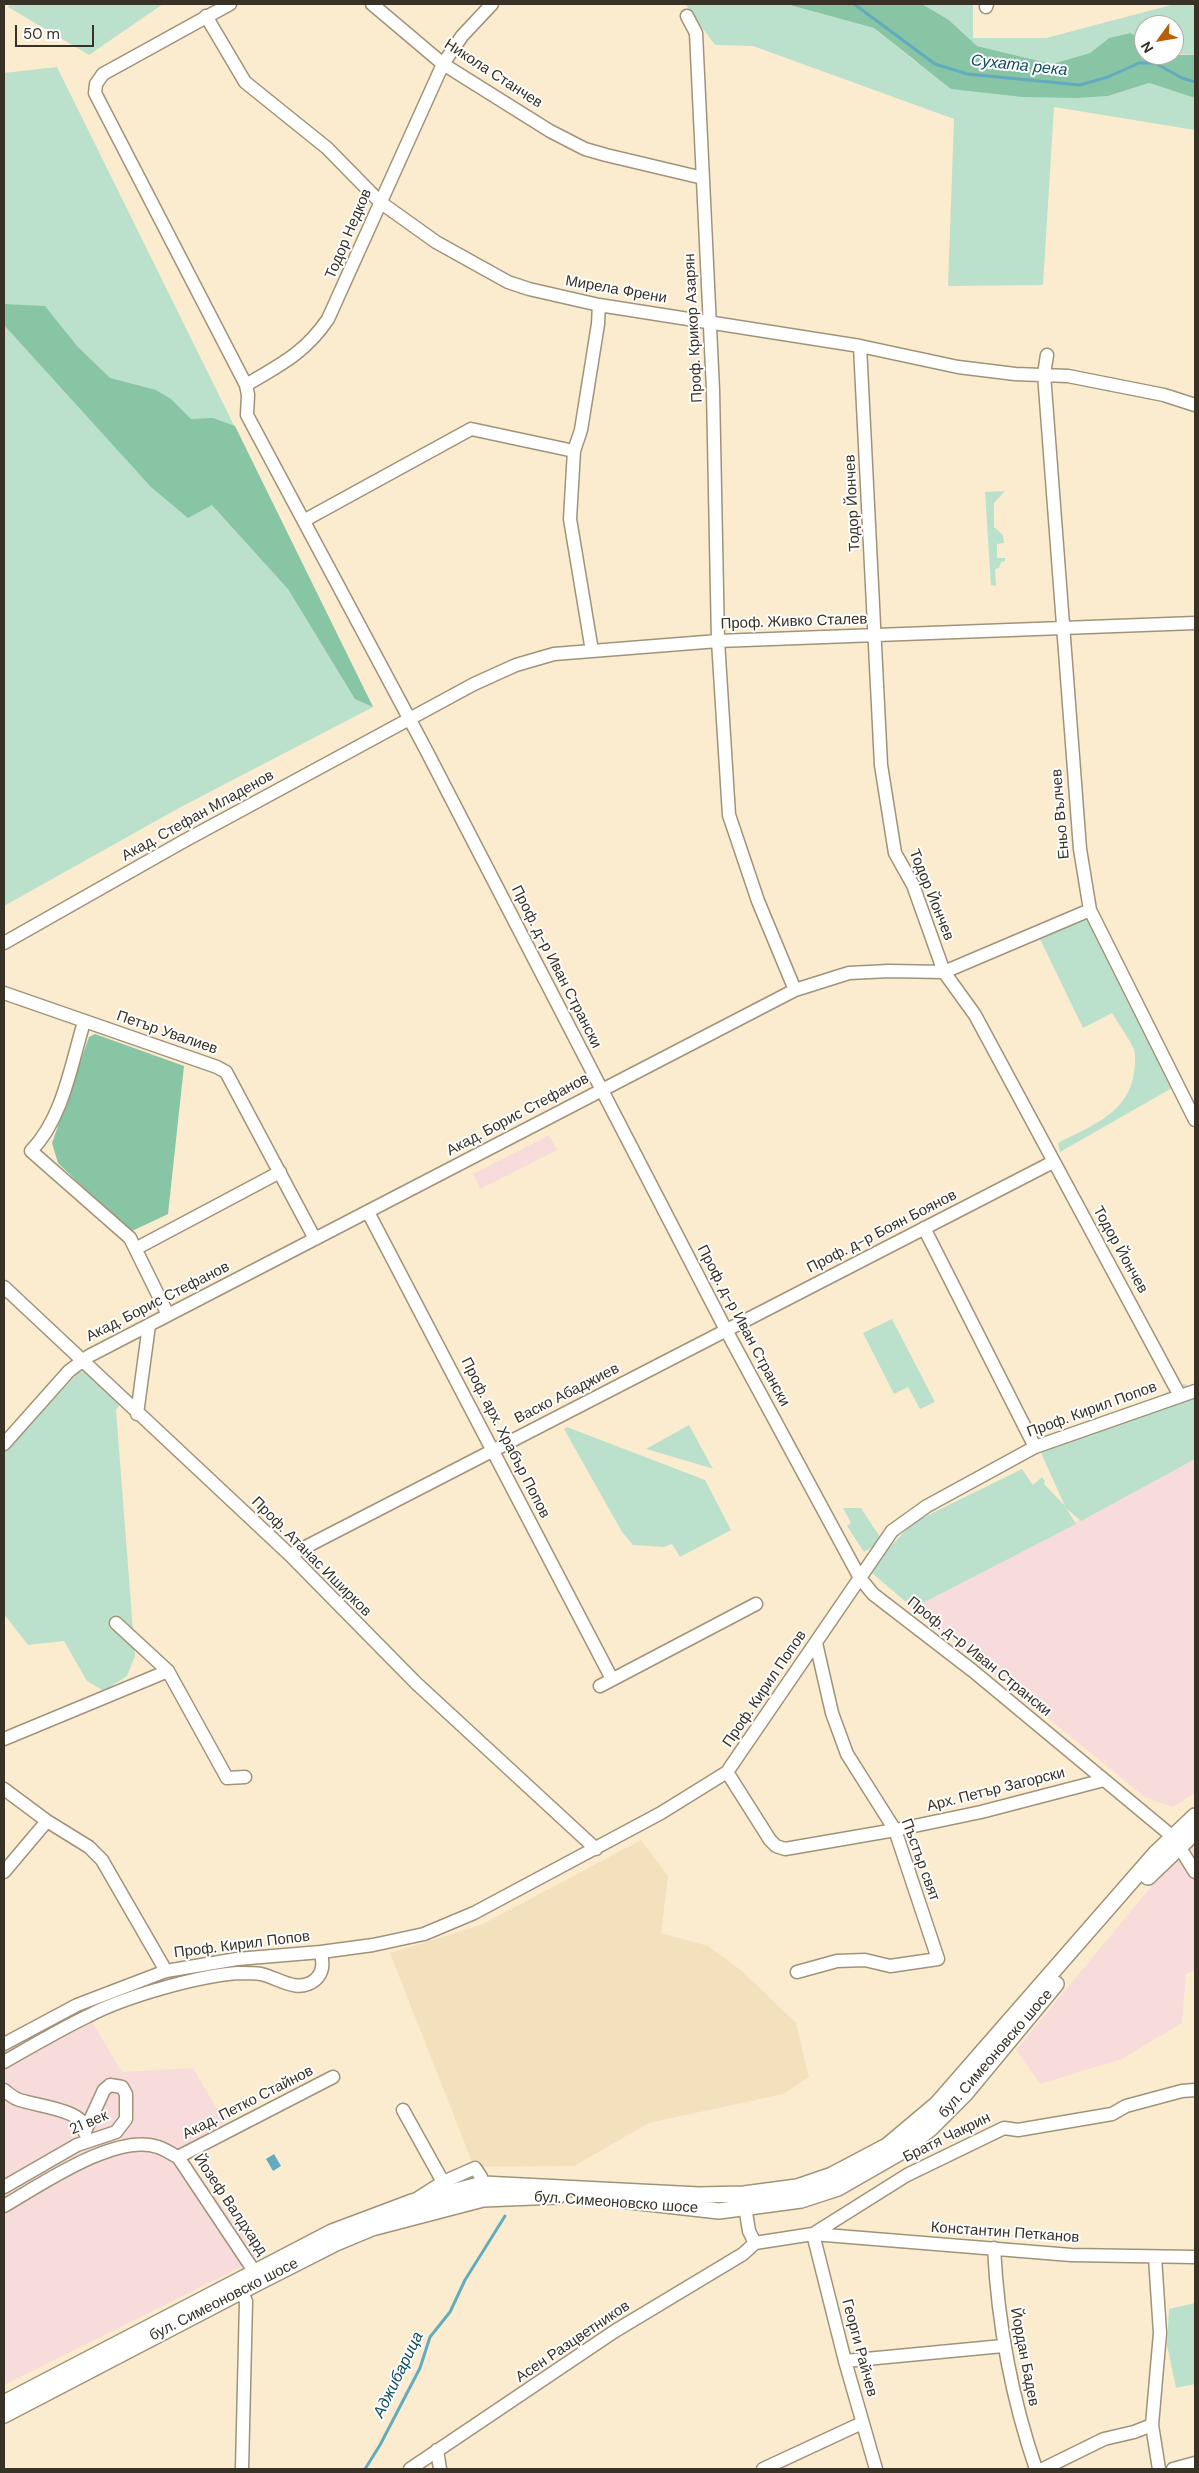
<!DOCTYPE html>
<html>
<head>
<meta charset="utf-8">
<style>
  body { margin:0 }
  #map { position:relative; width:1199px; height:2473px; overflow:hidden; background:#fbeccf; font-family:"DM Sans",sans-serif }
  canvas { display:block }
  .frame { position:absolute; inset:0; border:5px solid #373126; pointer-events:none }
  .north { position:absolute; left:1134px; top:15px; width:50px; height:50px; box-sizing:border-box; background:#fff; border:1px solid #afada8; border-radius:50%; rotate:238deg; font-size:14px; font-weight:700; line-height:20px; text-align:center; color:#373126 }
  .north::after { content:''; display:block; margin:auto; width:18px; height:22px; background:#ba5f04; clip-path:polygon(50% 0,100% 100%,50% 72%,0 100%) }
  .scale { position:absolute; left:15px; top:25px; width:79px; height:22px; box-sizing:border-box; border:2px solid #373126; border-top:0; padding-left:6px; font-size:15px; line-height:18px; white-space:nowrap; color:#373126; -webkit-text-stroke:4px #fff; paint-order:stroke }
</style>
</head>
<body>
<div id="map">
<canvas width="1199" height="2473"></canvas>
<div class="frame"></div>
<div class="north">N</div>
<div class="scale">50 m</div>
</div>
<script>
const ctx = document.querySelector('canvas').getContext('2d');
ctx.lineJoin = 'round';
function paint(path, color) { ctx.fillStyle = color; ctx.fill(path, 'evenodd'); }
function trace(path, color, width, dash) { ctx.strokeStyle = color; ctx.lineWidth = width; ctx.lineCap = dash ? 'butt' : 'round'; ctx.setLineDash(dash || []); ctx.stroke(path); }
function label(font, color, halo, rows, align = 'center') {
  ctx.font = font + ' "DM Sans",sans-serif'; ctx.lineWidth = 4; ctx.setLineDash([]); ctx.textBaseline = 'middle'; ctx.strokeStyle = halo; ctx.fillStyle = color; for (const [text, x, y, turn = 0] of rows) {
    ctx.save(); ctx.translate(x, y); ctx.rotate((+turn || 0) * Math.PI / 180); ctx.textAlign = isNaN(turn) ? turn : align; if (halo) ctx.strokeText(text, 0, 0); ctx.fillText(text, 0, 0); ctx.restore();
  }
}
paint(new Path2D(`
  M549,1135L557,1150L480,1189L473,1174Z
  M1195,1459V1793L1173,1807L1146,1798L913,1608Z
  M1195,1841V1970L1186,1974L1182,2023L1122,2059L1040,2084L1016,2050L1169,1865Z
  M85,2010L122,2072L193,2068L225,2123L181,2149L259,2258L4,2385V2052Z`), '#f7dcdb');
paint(new Path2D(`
  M641,1840L668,1876L661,1933L708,1946L742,1971L796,2023L809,2077L783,2094L649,2123L574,2166L474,2167L390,1953L481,1925Z`), '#f3e1be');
paint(new Path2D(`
  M11,4H163L89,55L8,7Z
  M685,4H786L874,28L916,62L1108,96L1149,83L1195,98V130L1054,107L1043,285L948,286L954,119L753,46L715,45Z
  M922,4H973V38H1046L1175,4H1195V55L1174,54V25H1144V40L1130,33L1109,38L1090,53L1052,64L977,46L949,20Z
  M57,67L373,707L179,808L4,906V73Z
  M1005,491L994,503V527L1003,535L1004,543L997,544V558H1005V561L1001,562L999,568L995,569L996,586L991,585L985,492Z
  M1086,917L1172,1088L1060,1152L1058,1143C1090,1126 1128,1114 1134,1073C1135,1067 1136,1057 1134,1050C1129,1038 1119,1025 1112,1013L1083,1028L1039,937Z
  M892,1319L935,1402L920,1409L908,1387L894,1394L863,1333Z
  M79,1372H86L123,1400L116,1410L135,1656L127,1676L104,1691L87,1681L64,1641L28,1645L4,1614V1453Z
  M1184,1384L1195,1388V1459L1081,1521L1066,1508L1076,1524L913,1608L872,1573L888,1549L914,1522L1022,1469L1033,1485L1042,1477L1045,1481L1044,1484L1065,1506L1041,1453Z
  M689,1425L713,1469H714L646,1449Z
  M567,1427L705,1480L731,1530L680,1557L672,1544L664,1547L633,1545L622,1532L564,1429Z
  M843,1508H861L880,1537L874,1546L864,1552L847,1526L851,1523Z
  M1195,2303V2384L1176,2388L1167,2345L1169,2309Z`), '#bbe1cd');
paint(new Path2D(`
  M786,4H922L949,20L977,46L1052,64L1090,53L1109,38L1130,33L1144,40V55H1195V98L1149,83L1108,96L1076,98L1023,97L951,89L874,28Z
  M4,304L45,306L77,346L110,378L156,390L171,399L191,419L213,418L235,426L373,707L355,699L288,589L212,505L188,518L151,487L4,325Z
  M95,1034L184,1066L168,1214L130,1232L58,1163L52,1143L89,1037Z`), '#87c5a5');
paint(new Path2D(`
  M274,2154L281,2166L273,2171L266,2159Z`), '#63abbf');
trace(new Path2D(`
  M854,4L935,64L967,74L1080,85L1108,77L1139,63H1155L1182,78L1195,82
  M365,2469L380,2445L420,2368L430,2337L450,2312L465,2280L505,2216`), '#63abbf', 3);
const minor = new Path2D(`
  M230,4L103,74L96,84L95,93L246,385L248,395L247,415L425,748L726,1330L860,1578L873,1594L973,1671L1173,1837L1195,1872
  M372,4L443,64L550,131L585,149L606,155L703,178
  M986,7L987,4
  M206,16L245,82L327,148L380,202L436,242L508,282L529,289L599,305L860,346L958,367L1015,374L1068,376L1164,395L1195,405
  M687,16L696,33L713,390L718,641L729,815L758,901L795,990
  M860,346L881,765L895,853L913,885L944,972L975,1015L1180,1396
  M1047,355L1044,374L1080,849L1090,910L1195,1120
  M246,385C280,365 305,353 328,319L443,64L462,36L492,4
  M305,520L471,429L574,451
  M592,651L570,519L574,451L581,430L598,324L599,305
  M4,943L184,841L474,684L516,665L554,654L718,641L1195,623
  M4,993L217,1067L226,1072L315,1239
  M84,1022C71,1065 63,1118 31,1151L130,1238L168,1315
  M368,1212L612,1679
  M924,1228L1035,1447
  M137,1248L280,1172
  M4,1287L290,1555L416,1683L596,1849
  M137,1414L149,1325
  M4,1444L69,1371L89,1356L795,990L849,973L889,971L944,972L1090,910
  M290,1555L1053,1162
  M116,1623L168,1671L227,1778L245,1777
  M600,1686L756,1604
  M4,1739L168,1671
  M727,1772L770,1840L776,1846L785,1849L895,1830L981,1812L1104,1780
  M4,1789L47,1821L89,1847L102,1860L166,1971
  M4,1872L47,1821
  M797,1972L837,1961L865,1960L890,1966L938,1959L895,1830L847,1754L832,1713L816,1643
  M4,2044L77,2005L166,1971L237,1959L321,1952L373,1945L424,1934L474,1913L661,1813L727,1772L892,1531L927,1506L1035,1447L1195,1391
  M4,2062C32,2046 59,2030 88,2016C124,1997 197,1976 238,1973C245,1973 254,1973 261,1974C279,1978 297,1994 315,1980C324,1972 323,1963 321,1952
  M4,2090C8,2093 12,2097 17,2099C33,2106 89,2109 85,2133
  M403,2110L443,2182
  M178,2157L333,2077
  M4,2187L77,2145L116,2132L126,2119V2094L122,2087L110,2085L104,2090L86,2129
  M418,2198L443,2182L475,2168L481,2177L483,2192
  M744,2200L749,2231L755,2243
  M4,2206C39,2186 116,2132 158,2147C165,2149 171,2154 178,2157L260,2280
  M813,2234L907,2175L1004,2128L1018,2130L1112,2114L1126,2106L1182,2091L1195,2090
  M813,2234L845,2361L876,2469
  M994,2248C998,2326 1011,2396 1036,2469
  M1155,2257L1160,2333L1152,2425L1159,2469
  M237,2284L246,2301L242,2469
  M845,2361L1003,2346
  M437,2450L440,2469
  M410,2469L615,2331L743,2254L755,2243L813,2234L1071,2255L1195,2257
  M763,2469L862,2423
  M1043,2469L1104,2439L1134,2432L1152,2425
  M1173,2469L1195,2463`);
const major = new Path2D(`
  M1148,1877L1195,1832
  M621,2200L719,2211L801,2200L838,2188L899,2153L931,2128L965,2094L1056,1984
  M4,2403L332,2232L412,2202L483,2184L699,2195L744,2194L797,2187L832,2175L887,2146L937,2104L1156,1853L1195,1816
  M4,2415L261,2281L336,2243L372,2228L483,2199L558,2196`);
trace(minor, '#a19379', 15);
trace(major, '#a19379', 18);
trace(minor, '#fff', 12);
trace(major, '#fff', 15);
label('15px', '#373126', '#fff', [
  ["Никола Станчев",493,74,33],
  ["Тодор Недков",349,234,-67],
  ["Мирела Френи",616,290,10],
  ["Проф. Крикор Азарян",694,328,-93],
  ["Тодор Йончев",853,503,-93],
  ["Проф. Живко Сталев",794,622,-2],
  ["Еньо Вълчев",1061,814,-95],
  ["Акад. Стефан Младенов",198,816,-29],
  ["Тодор Йончев",931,895,68],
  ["Проф. д-р Иван Странски",556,967,63],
  ["Петър Увалиев",167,1033,19],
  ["Акад. Борис Стефанов",518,1115,-28],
  ["Проф. д-р Боян Боянов",882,1232,-27],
  ["Тодор Йончев",1120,1250,61],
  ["Акад. Борис Стефанов",158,1302,-27],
  ["Проф. д-р Иван Странски",743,1326,62],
  ["Васко Абаджиев",567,1394,-27],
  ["Проф. Кирил Попов",1092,1410,-20],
  ["Проф. арх. Храбър Попов",505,1438,63],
  ["Проф. Атанас Иширков",311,1557,45],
  ["Проф. д-р Иван Странски",979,1657,39],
  ["Проф. Кирил Попов",765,1689,-56],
  ["Арх. Петър Загорски",996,1790,-14],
  ["Пъстър свят",920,1860,70],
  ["Проф. Кирил Попов",242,1945,-7],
  ["бул. Симеоновско шосе",996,2054,-49],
  ["Акад. Петко Стайнов",248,2103,-27],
  ["21 век",89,2123,-23],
  ["Братя Чакрин",947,2138,-26],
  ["бул. Симеоновско шосе",616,2203,4],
  ["Йозеф Валдхард",230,2205,56],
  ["Константин Петканов",1005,2233,4],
  ["бул. Симеоновско шосе",224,2300,-27],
  ["Асен Разцветников",573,2342,-34],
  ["Георги Райчев",859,2348,75],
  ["Йордан Бадев",1024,2357,79]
]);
label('italic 16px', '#0c4c5b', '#fff', [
  ["Сухата река",1019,66,6],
  ["Аджибарица",399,2375,-64]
]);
</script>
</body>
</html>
